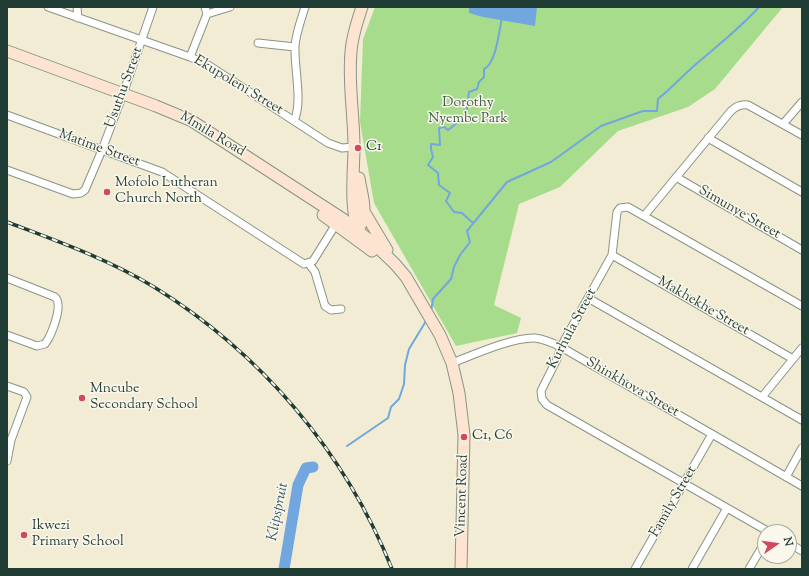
<!DOCTYPE html>
<html>
<head>
<meta charset="utf-8">
<style>
  body { margin:0 }
  #map { position:relative; width:809px; height:576px; overflow:hidden; background:#f3ecd5; font-family:"Sorts Mill Goudy",serif }
  canvas { display:block }
  .frame { position:absolute; inset:0; border:8px solid #1f3d34; pointer-events:none }
  .north { position:absolute; left:757px; top:524px; width:40px; height:40px; box-sizing:border-box; background:#fbf7ec; border:1px solid #a3ada2; border-radius:50%; rotate:77deg; font-size:11px; font-weight:700; line-height:16px; text-align:center; color:#1f3d34 }
  .north::after { content:''; display:block; margin:auto; width:14px; height:18px; background:#d1495b; clip-path:polygon(50% 0,100% 100%,50% 72%,0 100%) }
</style>
</head>
<body>
<div id="map">
<canvas width="809" height="576"></canvas>
<div class="frame"></div>
<div class="north">N</div>
</div>
<script>
const ctx = document.querySelector('canvas').getContext('2d');
ctx.lineJoin = 'round';
function paint(path, color) { ctx.fillStyle = color; ctx.fill(path, 'evenodd'); }
function trace(path, color, width, dash) { ctx.strokeStyle = color; ctx.lineWidth = width; ctx.lineCap = dash ? 'butt' : 'round'; ctx.setLineDash(dash || []); ctx.stroke(path); }
function label(font, color, halo, rows, align = 'center') {
  ctx.font = font + ' "Sorts Mill Goudy",serif'; ctx.lineWidth = 3; ctx.setLineDash([]); ctx.textBaseline = 'middle'; ctx.strokeStyle = halo; ctx.fillStyle = color; for (const [text, x, y, turn = 0] of rows) {
    ctx.save(); ctx.translate(x, y); ctx.rotate((+turn || 0) * Math.PI / 180); ctx.textAlign = isNaN(turn) ? turn : align; if (halo) ctx.strokeText(text, 0, 0); ctx.fillText(text, 0, 0); ctx.restore();
  }
}
paint(new Path2D(`
  M375,7H783L715,89L688,107L618,131L560,187L519,204L494,305L521,318L517,333L456,346L374,203L360,122L363,39Z`), '#a7dc8d');
paint(new Path2D(`
  M469,7H537L535,26L483,17L469,13Z`), '#72a6df');
trace(new Path2D(`
  M473,223L462,213L454,212L446,201L450,193L439,185L438,173L428,165L433,157L431,149V144L440,145L439,128L444,127L448,130L466,116L469,92L477,89L479,82L484,77V69C496,64 499,31 502,18
  M431,312L433,299L451,279L454,267L460,255L470,242L467,231L507,182L551,162L601,126L643,111H657L658,99C673,87 686,72 702,59C722,42 741,27 759,7
  M347,446L388,418L391,407L399,399L404,384L405,365L409,349L426,321`), '#72a6df', 2);
trace(new Path2D(`
  M284,569L298,485L306,468L313,467`), '#72a6df', 11);
const street = new Path2D(`
  M48,7L190,57L208,65L328,143L342,148L354,147
  M77,7L78,18
  M207,14L230,7
  M258,43L295,47
  M190,57L207,14L205,7
  M7,115L162,172L304,264L313,261L336,224
  M294,121C303,102 294,68 295,46C296,33 301,20 305,7
  M783,124L802,102
  M708,138L802,192
  M7,170L73,194L81,193L85,190L102,150L123,94L153,7
  M676,177L802,250
  M644,216L731,111C736,106 741,104 748,105L802,135
  M612,255L793,359
  M309,264L315,272L325,306L331,310L341,309
  M7,278L55,297C64,305 51,336 45,344L37,346L7,335
  M588,298L802,420
  M452,363C473,355 513,337 535,338C544,339 553,343 561,347L802,486
  M7,386L24,392L27,397L11,440L7,461
  M762,397L802,348
  M786,477L802,448
  M769,532L547,405L542,399L541,391L556,361L564,341L612,255L617,212L620,208L628,207L802,306
  M789,543L802,551
  M635,569L712,434
  M692,569L727,508
  M749,569L765,542`);
const secondary = new Path2D(`
  M7,51L156,106L192,121L343,219L372,242L395,264L406,277L440,335L452,363L459,393L464,435L461,569
  M365,213L387,250
  M323,215L372,251
  M356,231L358,230C369,211 362,198 359,178
  M359,232C349,209 354,171 354,147C354,115 348,83 351,52C352,36 357,22 362,7`);
trace(street, '#899484', 9);
trace(secondary, '#899484', 13);
trace(street, '#fff', 7);
trace(secondary, '#fde4d1', 11);
const rail = new Path2D(`
  M7,222C57,241 108,259 154,287C261,353 345,452 392,569`);
trace(rail, '#1f3d34', 3.5);
trace(rail, '#fbf7ec', 2, [6]);
for (const [x, y, r, color] of [
  [358,148,4,"#d1495b"],
  [107,192,4,"#d1495b"],
  [82,398,4,"#d1495b"],
  [464,437,4,"#d1495b"],
  [24,535,4,"#d1495b"]
]) { const dot = new Path2D(); dot.arc(x, y, r, 0, 2 * Math.PI); ctx.fillStyle = color; ctx.fill(dot); trace(dot, '#fbf7ec', 1.5); }
label('14px', '#1f3d34', '#fbf7ec', [
  ["Ekupoleni Street",238,86,31],
  ["Usuthu Street",125,88,-70],
  ["Mmila Road",212,135,31],
  ["Matime Street",99,149,20],
  ["Simunye Street",739,213,30],
  ["Makhekhe Street",703,307,30],
  ["Kurhula Street",573,329,-62],
  ["Shinkhova Street",632,388,30],
  ["Vincent Road",463,496,-88],
  ["Family Street",674,502,-60]
]);
label('14px', '#3a5d46', '#fbf7ec', [
  ["Dorothy",468,104],
  ["Nyembe Park",468,120]
]);
label('14px', '#1f3d34', '#fbf7ec', [
  ["C1",366,148],
  ["Mofolo Lutheran",115,184],
  ["Church North",115,200],
  ["Mncube",90,390],
  ["Secondary School",90,406],
  ["C1, C6",472,437],
  ["Ikwezi",32,527],
  ["Primary School",32,543]
], 'left');
label('italic 15px', '#385c67', '#fbf7ec', [
  ["Klipspruit",279,512,-79]
]);
</script>
</body>
</html>
